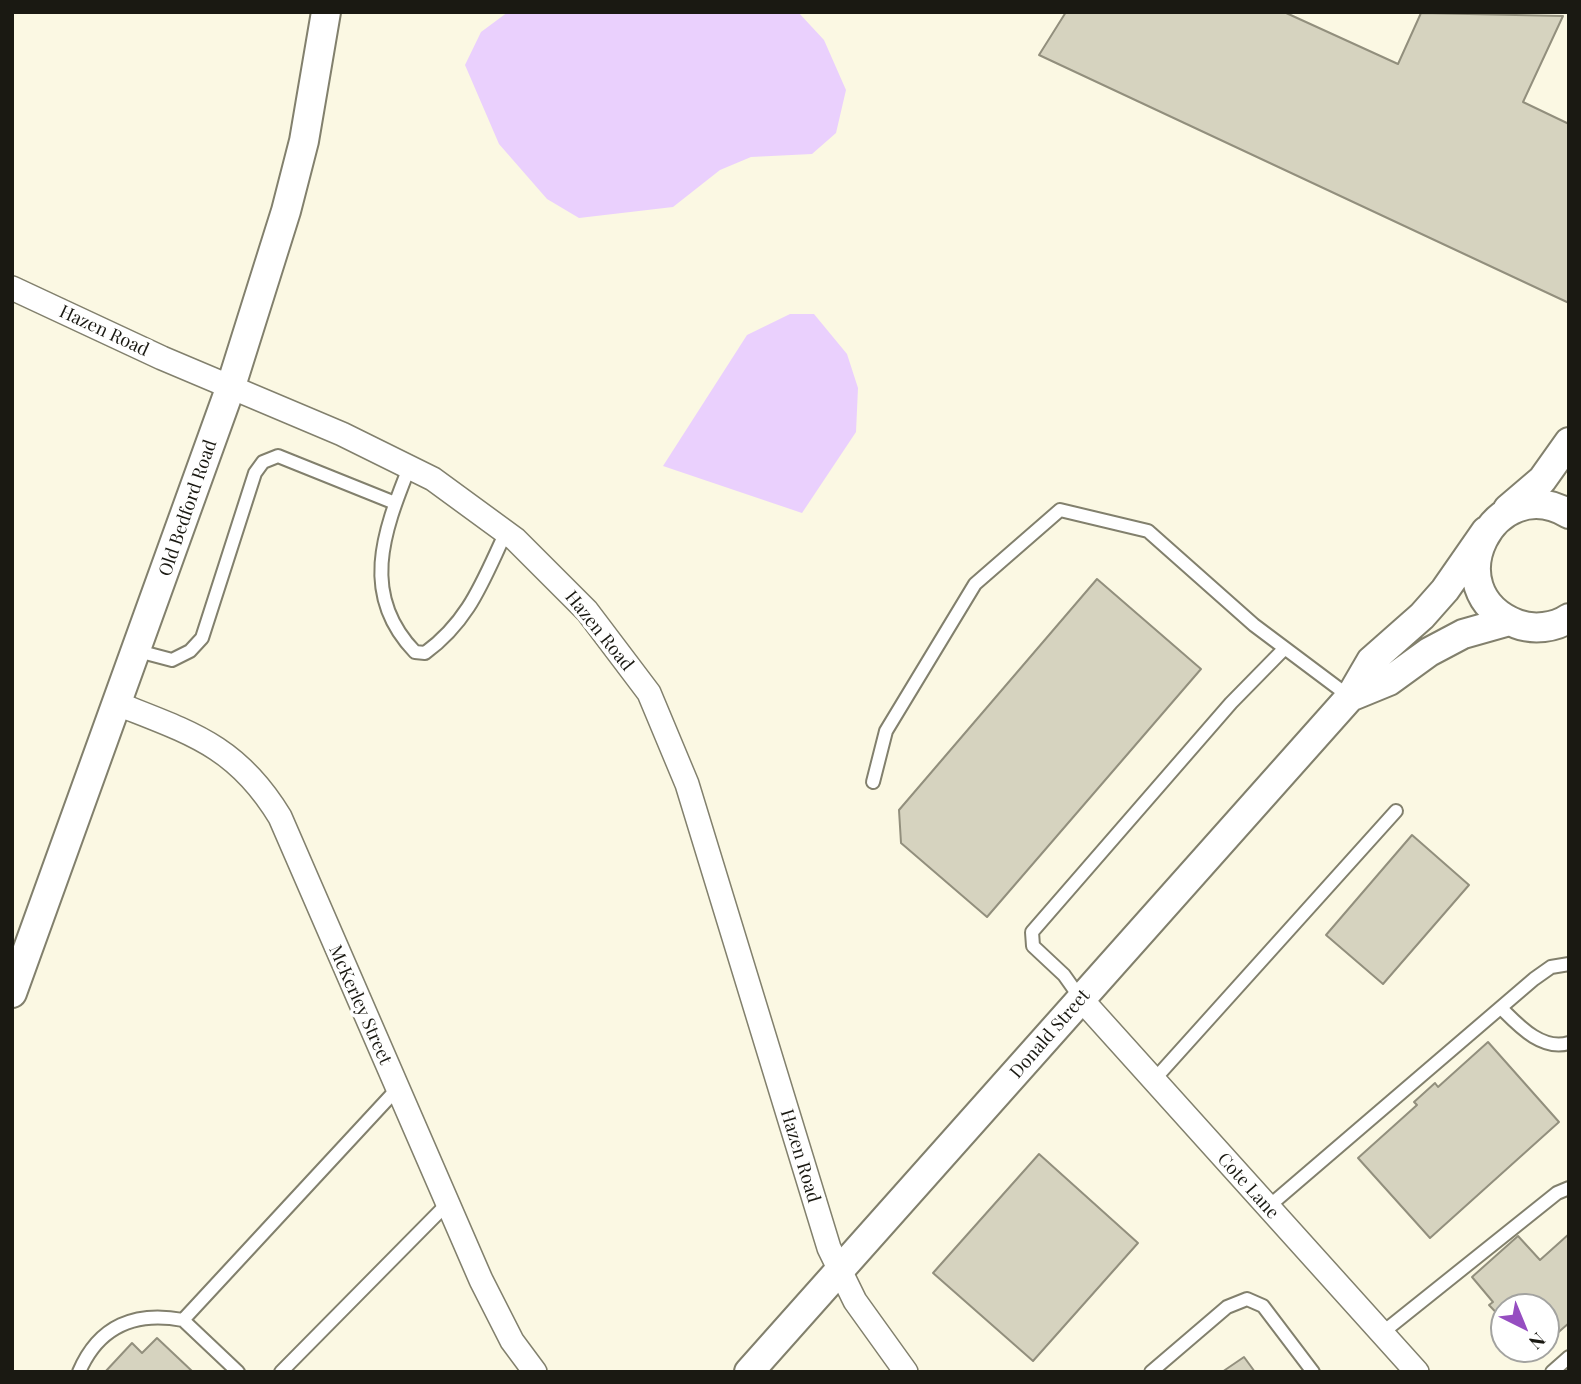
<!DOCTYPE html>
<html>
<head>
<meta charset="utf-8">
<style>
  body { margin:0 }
  #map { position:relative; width:1581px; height:1384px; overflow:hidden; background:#fbf8e3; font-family:"Playfair Display",serif }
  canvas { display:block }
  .frame { position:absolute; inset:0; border:14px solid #1a1912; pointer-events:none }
  .north { position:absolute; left:1490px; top:1293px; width:70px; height:70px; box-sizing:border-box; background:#fff; border:2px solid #a3a3a0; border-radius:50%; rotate:137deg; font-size:19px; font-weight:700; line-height:28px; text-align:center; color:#1a1912 }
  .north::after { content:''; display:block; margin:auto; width:24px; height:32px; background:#964ec1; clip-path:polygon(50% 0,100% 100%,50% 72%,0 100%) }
</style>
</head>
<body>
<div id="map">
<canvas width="1581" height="1384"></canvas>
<div class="frame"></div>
<div class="north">N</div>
</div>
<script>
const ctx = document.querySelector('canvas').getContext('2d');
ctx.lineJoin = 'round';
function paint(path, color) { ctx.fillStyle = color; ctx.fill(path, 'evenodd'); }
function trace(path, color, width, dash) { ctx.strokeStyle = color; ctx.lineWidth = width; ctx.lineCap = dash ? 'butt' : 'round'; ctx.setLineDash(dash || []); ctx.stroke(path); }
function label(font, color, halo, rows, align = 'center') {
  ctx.font = font + ' "Playfair Display",serif'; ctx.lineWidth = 7; ctx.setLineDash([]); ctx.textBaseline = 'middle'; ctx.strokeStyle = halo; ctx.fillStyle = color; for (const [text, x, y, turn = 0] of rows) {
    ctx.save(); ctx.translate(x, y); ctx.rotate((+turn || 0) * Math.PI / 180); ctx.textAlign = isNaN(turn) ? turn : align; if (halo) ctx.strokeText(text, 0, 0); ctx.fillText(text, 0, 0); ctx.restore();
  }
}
paint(new Path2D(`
  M508,12H798L824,40L846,90L836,133L812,154L751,157L720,170L673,207L579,218L547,199L499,144L465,65L481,32Z
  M790,314H814L847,354L858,388L856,432L802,513L663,466L747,335Z`), '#ead0fd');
const building = new Path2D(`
  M1066,12H1284L1398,64L1421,13L1563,16L1523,102L1569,124V303L1039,55Z
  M1097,579L1201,669L987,917L901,843L899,810Z
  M1412,835L1469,885L1383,984L1326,935Z
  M1488,1042L1559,1122L1430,1238L1358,1158L1417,1105L1414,1102L1435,1083L1438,1087Z
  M1039,1154L1138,1243L1033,1361L933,1273Z
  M1569,1234V1323L1546,1343V1307H1504V1321L1489,1305L1493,1302L1472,1277L1518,1236L1540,1260Z
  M157,1338L193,1372H105L132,1343L142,1353Z
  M1244,1357L1255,1372H1222Z`);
paint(building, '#d6d3bf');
trace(building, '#928f7d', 2);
const service = new Path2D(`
  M409,468C383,533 360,595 415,652L425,653C470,620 483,580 506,532
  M138,651L172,660L190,651L202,638L255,473L263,462L278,456L395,503
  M873,782L886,731L975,584L1060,510L1148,531L1254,625L1350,697
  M1081,999L1064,975L1033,946L1032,932L1231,703L1284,649
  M1502,1009C1519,1026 1542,1051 1569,1043
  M1153,1081L1396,811
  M1268,1207L1534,979L1551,967L1569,964
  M1382,1333L1557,1193L1569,1188
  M79,1372C99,1325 136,1311 183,1320
  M238,1372L183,1320L397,1089
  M281,1372L447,1204
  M1151,1372L1227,1307L1247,1299L1263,1306L1313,1372
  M1552,1372L1569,1357`);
const minor = new Path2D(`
  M12,288L162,358L342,434L433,479L515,539L587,611L649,693L687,784L829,1248L855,1301L906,1372
  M118,704C191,733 237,746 280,817L481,1280L512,1341L535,1372
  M1081,999L1417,1372`);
const tertiary = new Path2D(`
  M1508,509L1542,480L1569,442
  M1569,514C1494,469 1432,591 1517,624C1533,630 1555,628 1569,618
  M1350,697L1389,681L1429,652L1463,634L1509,621
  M12,993L231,386L286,211L304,141L326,12
  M749,1372L1350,697L1371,661L1422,616L1445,590L1486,531`);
trace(service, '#82806d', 16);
trace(minor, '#82806d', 26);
trace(tertiary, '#82806d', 32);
trace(service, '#fff', 12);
trace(minor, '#fff', 23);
trace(tertiary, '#fff', 28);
label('18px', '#1a1912', '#fff', [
  ["Hazen Road",104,331,25],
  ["Old Bedford Road",188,508,-71],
  ["Hazen Road",599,631,51],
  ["McKerley Street",360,1005,66],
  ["Donald Street",1050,1034,-49],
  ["Hazen Road",800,1156,73],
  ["Cote Lane",1248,1186,48]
]);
</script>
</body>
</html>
